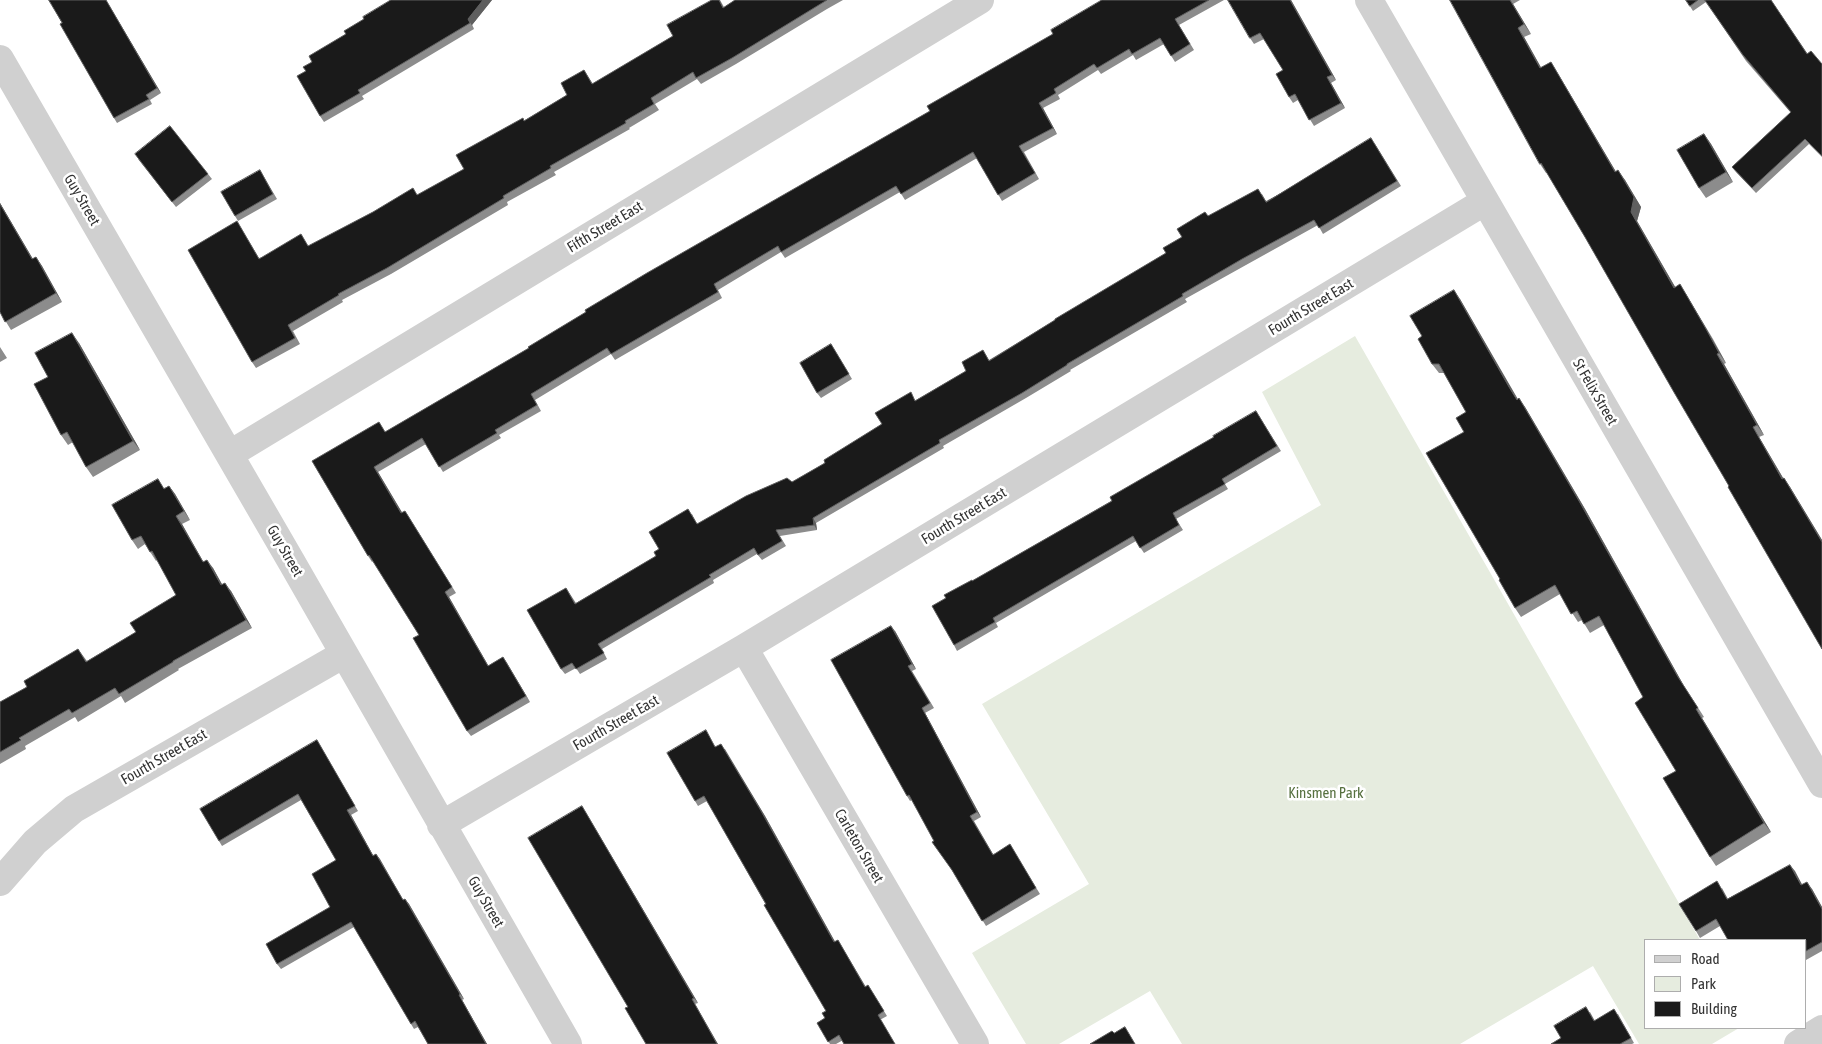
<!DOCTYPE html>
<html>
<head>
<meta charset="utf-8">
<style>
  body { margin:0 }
  #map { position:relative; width:1822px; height:1044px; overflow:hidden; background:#fff; font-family:"Asap Condensed",sans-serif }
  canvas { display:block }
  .legend { position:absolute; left:1644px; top:939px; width:162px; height:90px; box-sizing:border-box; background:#fff; border:1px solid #adadad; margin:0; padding:6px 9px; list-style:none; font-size:15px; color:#333 }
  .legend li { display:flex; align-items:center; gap:10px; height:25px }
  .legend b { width:25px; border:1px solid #adadad }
</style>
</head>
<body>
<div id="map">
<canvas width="1822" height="1044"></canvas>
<ul class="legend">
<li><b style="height:6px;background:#d0d0d0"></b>Road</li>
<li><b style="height:14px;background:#e6ecdf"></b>Park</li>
<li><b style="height:14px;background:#1a1a1a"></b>Building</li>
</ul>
</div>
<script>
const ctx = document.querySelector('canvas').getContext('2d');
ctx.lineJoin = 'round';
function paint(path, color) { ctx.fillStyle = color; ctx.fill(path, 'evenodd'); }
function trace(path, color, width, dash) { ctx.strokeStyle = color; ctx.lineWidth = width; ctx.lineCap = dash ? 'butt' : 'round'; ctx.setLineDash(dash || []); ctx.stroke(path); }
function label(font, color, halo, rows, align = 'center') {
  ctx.font = font + ' "Asap Condensed",sans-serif'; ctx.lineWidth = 5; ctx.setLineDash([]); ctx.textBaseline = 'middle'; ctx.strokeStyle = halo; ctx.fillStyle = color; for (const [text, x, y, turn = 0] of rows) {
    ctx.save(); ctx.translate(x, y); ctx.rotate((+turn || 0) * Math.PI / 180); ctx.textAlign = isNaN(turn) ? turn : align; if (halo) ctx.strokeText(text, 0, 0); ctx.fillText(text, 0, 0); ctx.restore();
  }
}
paint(new Path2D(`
  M1355,336L1700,940H1646V1028H1739L1712,1044H1639L1593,966L1460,1044H1182L1150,991L1059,1044H1026L972,953L1089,884L982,704L1321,505L1262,392Z`), '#e6ecdf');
trace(new Path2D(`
  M1369,0L1822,784
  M0,59L291,561L568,1044
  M230,454L980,0
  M744,648L975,1044
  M441,825L744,648L1484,202
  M0,882L35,842L74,809L344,654
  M1798,1044L1822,1029`), '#d0d0d0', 28);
paint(new Path2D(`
  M49,0H106L161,93L150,100L152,104L117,123L114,118L62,23Z
  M391,0H492L472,25L474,29L362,96L364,99L324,122L320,116L306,71L312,62L364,19Z
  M712,0H720L724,7L735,0H843L827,9L736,64L701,84L697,79L655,104L659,110L629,128L630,129L554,172L556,175L507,202L508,205L391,274L342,300L343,302L293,331L300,344L256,368L252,362L241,228L259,258L309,246L373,212L418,195L464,169L525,120L567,95L584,70L593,84L673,36Z
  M1102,0H1224L1179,25L1194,50L1175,62L1164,44L1136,60L1133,55L1101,74L1098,70L1058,95L1060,99L1043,108L1057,134L1024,152L1039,179L1002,201L977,158L905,200L900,192L785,258L781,252L718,290L722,298L615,360L611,354L535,400L541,411L499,435L501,438L443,472L426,444L378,472L402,513L405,511L409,517L456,593L449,597L488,666L503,657L530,702L471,736L467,731L419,635L373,561L372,562L368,556L312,461L385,432L529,348L930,111L1053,34Z
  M1228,0H1291L1336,80L1331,83L1345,108L1314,126L1298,100L1293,103L1289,97L1283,70L1264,39L1254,44L1250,38Z
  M1450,0H1520L1513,4L1531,34L1524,37L1541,68L1551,62L1557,72L1616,172L1625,180L1641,207L1637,221L1675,287L1686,294L1713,339L1726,363L1724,364L1764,435L1759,437L1783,478H1784L1790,487L1822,540V649L1729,486L1585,237L1547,173H1546L1540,164Z
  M1686,0H1771L1807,53L1822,64V157L1809,144L1756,193L1736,172L1732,167L1791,113L1746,61L1706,2L1693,11Z
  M1704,134L1711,144L1733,182L1706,198L1699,188Z
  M1375,144L1401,186L1323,234L1318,225L1246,265L1185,299L1187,302L1070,370L1071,371L1026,398L943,446L944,448L816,523L817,530L780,536L786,546L762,560L757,554L713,580L714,583L602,649L607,659L580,674L576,668L565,674L561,669L566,588L576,603L656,556L659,549L692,514L697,524L792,482L825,463L916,400L966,371L986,355L989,360L1166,253L1182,237L1208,216L1262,194L1266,201Z
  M138,159L208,174L212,179L176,207Z
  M260,170L277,199L238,221L235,216Z
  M0,203L33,259L36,257L42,266L62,302L11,330L0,312Z
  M1460,299L1515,396L1525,407L1585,509L1684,686L1704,717L1702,718L1771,832L1716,866L1710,857L1676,771L1643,697L1604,625L1590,633L1582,620L1578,622L1560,594L1521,617L1515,608L1500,579L1464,432L1466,412L1444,373H1439L1432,364L1422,336Z
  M79,343L140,450L93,477L86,467L73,442L68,445L61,435Z
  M831,344L852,379L821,398L817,393Z
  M0,347L7,358L0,362Z
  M1259,416L1281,451L1225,484L1228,489L1176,519L1183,530L1144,553L1136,541L996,623L998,627L957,651L954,645L946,598L972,581Z
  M169,486L175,494L190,520L182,524L203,562L213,568L222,585L231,591L252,628L178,669L179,670L125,703L121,696L78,722L75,717L25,746L26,749L0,764V702L27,687L78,649L87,661L136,632L176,595L157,560L156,561L145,544L138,549L132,540L164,488Z
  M895,631L916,669L912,671L934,708L925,713L981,817L974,821L993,854L1013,850L1040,894L986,926L934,841L912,800L910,801L907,796Z
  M709,736L715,747L725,749L765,816L835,942L838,940L866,987L868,985L887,1016L836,1044H830L817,1023L825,1018L826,1011L707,801L698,806L695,801Z
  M317,740L358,811L351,815L373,855L376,854L403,900L405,899L409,904L464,999L462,1000L487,1044H428L418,1027L414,1029L411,1024L354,927L281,969L277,964L330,907L336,860L301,800L222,846L219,841Z
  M585,811L698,1003L695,1004L628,1007Z
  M1790,865L1802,885L1812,889L1822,907V951L1806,960V940L1720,926L1700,938L1696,931L1722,888L1728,899Z
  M1590,1012L1595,1021L1618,1014L1634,1043L1632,1044H1551L1561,1038Z`), '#8c8c8c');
paint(new Path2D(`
  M106,0L161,93L157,88Z
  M483,0H492L472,25L474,29L468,19Z
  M1290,0H1291L1336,80L1332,75Z
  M1510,0L1513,4L1531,34L1524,24Z
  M1518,28L1524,37L1547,78L1540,68Z
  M1551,62L1557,72L1622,182L1615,172Z
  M1327,77L1331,83L1345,108L1341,103Z
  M1039,103L1043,108L1057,134L1053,128Z
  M1704,134L1711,144L1733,182L1726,172Z
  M1618,170L1625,180L1641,207L1637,221L1681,297L1674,288L1631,212Z
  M0,203L38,268L32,259L0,204Z
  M36,257L42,266L62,302L56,293Z
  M1680,284L1686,294L1726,363L1719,353Z
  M1454,290L1460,299L1523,408L1509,387Z
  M72,333L79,343L140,450L133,441Z
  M1717,354L1724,364L1764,435L1757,425Z
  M1519,398L1525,407L1585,509L1684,686L1704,717L1678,677Z
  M1753,427L1759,437L1789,488L1782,479Z
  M374,467L378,472L406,519L401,513Z
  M1784,478L1790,487L1822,540V542Z
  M169,486L175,494L190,520L184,511Z
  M176,516L182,524L208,570L203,562Z
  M813,518L816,523L817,530L814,525Z
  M207,560L213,568L227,593L221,585Z
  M225,583L231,591L252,628L246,620Z
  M445,592L449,597L492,672L488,666Z
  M891,626L895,631L916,669L912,664Z
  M503,657L507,663L530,702L526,696Z
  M922,708L925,713L981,817L977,812Z
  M1696,709L1702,718L1771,832L1764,823Z
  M721,744L765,816L838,947L834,942Z
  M582,806L585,811L698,1003L694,998Z
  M347,810L351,815L376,861L373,856Z
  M376,854L380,859L406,905L403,900Z
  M1790,865L1795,871L1806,892L1801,885Z
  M1807,882L1812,889L1822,907V909Z
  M405,899L409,904L464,999L460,994Z
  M459,995L462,1000L487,1044H486Z
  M692,999L695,1004L718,1044H717Z`), '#5f5f5f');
const building = new Path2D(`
  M49,0H106L157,88L146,95L149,99L114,118L60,24L62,23Z
  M391,0H483L468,19L470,23L358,90L360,93L320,116L297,76L306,71L303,67L312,62L309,56L346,34L344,31L364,19L363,17Z
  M712,0H719L723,8L735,0H827L732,58L696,78L693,72L651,98L654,104L625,121L626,123L550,166L551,168L503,196L504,198L387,268L338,294L339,295L288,325L295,338L252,362L188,250L237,221L259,259L301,234L308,246L373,212L413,188L417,195L464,169L456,155L523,118L524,121L567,95L561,83L584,70L592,84L673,36L667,25Z
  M1102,0H1209L1175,19L1190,44L1171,56L1160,38L1132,54L1129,49L1097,68L1094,64L1054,89L1056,93L1039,103L1053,128L1019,146L1035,173L998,195L973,152L901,194L896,186L781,252L778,246L714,284L718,292L611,354L607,348L531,394L537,405L495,430L497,433L439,467L422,438L374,467L401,513L405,511L452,587L445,592L488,666L503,657L526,696L467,731L413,638L419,635L369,555L368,556L312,461L379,422L385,432L529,348L528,347L586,312L585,310L647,273L930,111L927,106L1053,34L1051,30Z
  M1228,0H1290L1332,75L1327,77L1341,103L1309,120L1295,94L1289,97L1276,74L1283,70L1260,33L1250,38Z
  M1450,0H1510L1524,24L1518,28L1540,68L1551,62L1615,172L1618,170L1634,197L1631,212L1674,288L1680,284L1706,329L1719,353L1717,354L1757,425L1753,427L1782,479L1784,478L1822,542V649L1728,487L1729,486L1675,394L1585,237L1541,163L1540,164Z
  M1686,0H1698L1690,6Z
  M1705,0H1771L1807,54L1811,51L1822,64V156L1805,139L1752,188L1732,167L1791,112L1743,55Z
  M170,126L208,174L172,202L135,154Z
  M1704,134L1726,172L1699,188L1677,150Z
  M1371,138L1397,181L1319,228L1314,220L1242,259L1182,294L1183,296L1067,364V365L1022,393L939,440L940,443L813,518L814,525L776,530L782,541L758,555L754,548L709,575L711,577L598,644L604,653L576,669L572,663L561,669L527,610L566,588L575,604L656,556L654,552L659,549L649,532L688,509L697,524L746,496L787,478L792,482L825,463L824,460L882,424L875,413L911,392L915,401L966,371L962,362L983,350L989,361L1055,320V319L1166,253L1163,248L1182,237L1177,229L1205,212L1208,216L1258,189L1266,202Z
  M260,170L273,194L235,216L221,192Z
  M0,204L32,259L36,257L56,293L5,322L0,312Z
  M1454,290L1509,387L1517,400L1519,398L1579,501L1678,677L1698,708L1696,709L1764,823L1710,857L1663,778L1676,771L1635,703L1643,697L1599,616L1584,624L1577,611L1571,614L1555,585L1515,608L1499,580L1500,579L1426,453L1464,432L1456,418L1466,412L1439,364H1432L1418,339L1422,336L1410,316Z
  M72,333L133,441L86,467L67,432L61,435L34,384L48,377L35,353Z
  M831,344L849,374L817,393L800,363Z
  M1256,411L1277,446L1222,479L1225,484L1173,513L1179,525L1140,548L1133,536L993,618L995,622L954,645L932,606L946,598L944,595L972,580V581L1112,501L1110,497L1214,437L1213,436Z
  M158,479L164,489L169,486L184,511L176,516L203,562L207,560L221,585L225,583L246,620L173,661V662L119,694L115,688L72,713L69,709L19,738L21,740L0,752V702L27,687L24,681L78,649L86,662L136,632L130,623L176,595L152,551L150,552L141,536L132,540L112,505Z
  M891,626L912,664L908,666L930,703L922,708L977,812L970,816L993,855L1010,844L1036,888L982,921L952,870L932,842L934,841L909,795L907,796L831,660Z
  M706,730L715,747L721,744L761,811L834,942L838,940L865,987L868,985L884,1011L878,1015L895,1044H844L839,1035L828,1042L817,1023L825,1018L822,1013L826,1011L764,905L766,904L704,796L695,801L667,753Z
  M317,740L355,806L347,810L373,856L376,854L403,900L405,899L460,994L459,995L486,1044H428L415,1021L411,1024L351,922L277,964L266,944L330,907L312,874L336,860L298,794L219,841L200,809Z
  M582,806L694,998L692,999L717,1044H646L625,1008L628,1007L528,838Z
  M1790,865L1801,885L1807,882L1822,909V942L1806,951V940H1728L1716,919L1696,931L1679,904L1717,881L1727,899Z
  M1586,1007L1594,1021L1614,1009L1631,1038L1620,1044H1551L1561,1038L1554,1026Z
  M1125,1027L1135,1044H1090L1112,1031L1114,1033Z`);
paint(building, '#1a1a1a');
trace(building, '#5f5f5f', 1);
label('15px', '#333', '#fff', [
  ["Guy Street",82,200,60],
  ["Fifth Street East",605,227,-31],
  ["Fourth Street East",1311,307,-31],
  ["St Felix Street",1595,392,60],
  ["Fourth Street East",964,516,-31],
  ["Guy Street",285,551,60],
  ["Fourth Street East",616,723,-30],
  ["Fourth Street East",164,757,-30],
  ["Carleton Street",859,846,60],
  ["Guy Street",486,902,60]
]);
label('15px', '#56703f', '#fff', [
  ["Kinsmen Park",1326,793]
]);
</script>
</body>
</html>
